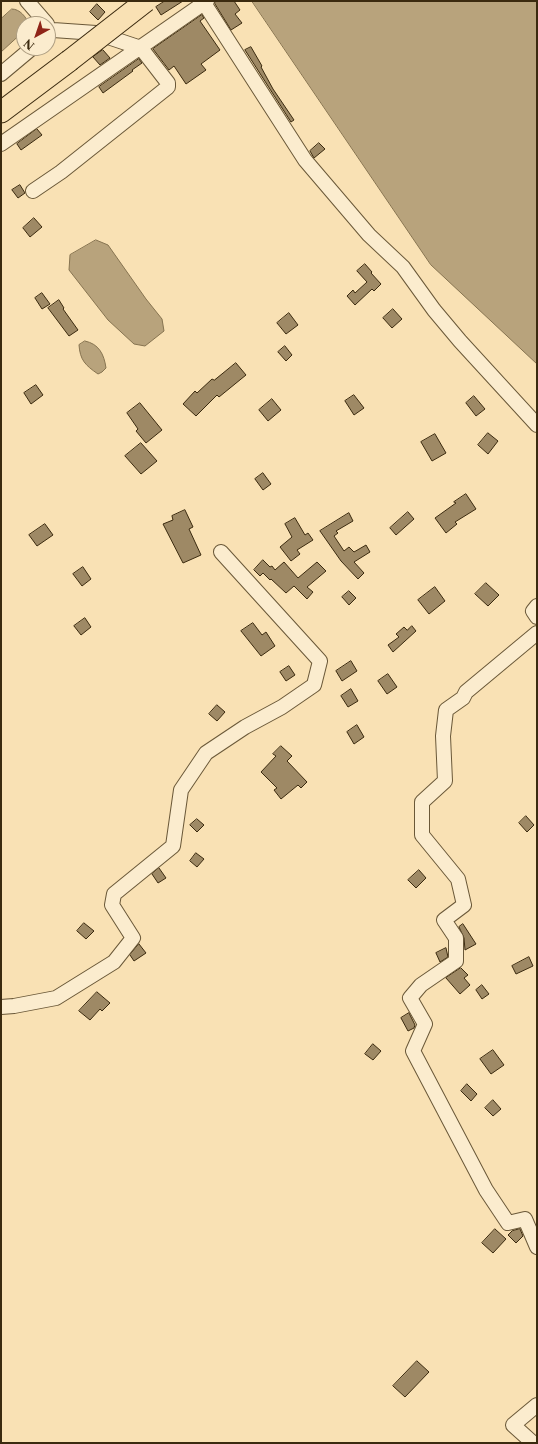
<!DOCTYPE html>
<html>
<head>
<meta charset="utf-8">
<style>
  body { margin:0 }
  #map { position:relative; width:538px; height:1444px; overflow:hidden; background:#f9e1b4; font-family:"Libre Caslon Text",serif }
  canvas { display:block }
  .frame { position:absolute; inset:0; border:2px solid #3b2a0f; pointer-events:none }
  .north { position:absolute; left:16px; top:16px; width:40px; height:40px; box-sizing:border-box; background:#fbecce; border:1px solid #ae9e82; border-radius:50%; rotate:220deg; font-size:11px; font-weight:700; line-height:16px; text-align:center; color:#3b2a0f }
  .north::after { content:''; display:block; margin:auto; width:14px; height:18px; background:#8f2418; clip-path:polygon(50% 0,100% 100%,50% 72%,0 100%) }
</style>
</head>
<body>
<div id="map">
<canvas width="538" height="1444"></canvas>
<div class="frame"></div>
<div class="north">N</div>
</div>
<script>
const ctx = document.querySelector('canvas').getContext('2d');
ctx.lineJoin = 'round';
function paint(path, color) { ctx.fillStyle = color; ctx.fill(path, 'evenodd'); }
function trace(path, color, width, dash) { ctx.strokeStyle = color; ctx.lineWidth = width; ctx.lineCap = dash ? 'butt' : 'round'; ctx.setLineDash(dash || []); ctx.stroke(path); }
const water = new Path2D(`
  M252,1H537V364L431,265Z
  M12,9C20,9 26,17 29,24H24V31L1,52V19Z
  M96,240L108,245L146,299L162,319L164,331L145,346L134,344L108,320L69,270L70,255Z
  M85,341C99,344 104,354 106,368L102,372L98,374C85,365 80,360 79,345Z`);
paint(water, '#b8a37c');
trace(water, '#867350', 1);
const building = new Path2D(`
  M165,1H183L161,15L156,7Z
  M215,1H234L240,10L235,14L242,23L231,30L215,4Z
  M97,4L105,12L98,20L90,12Z
  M202,15L204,18L200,21L220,50L201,64L206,70L186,84L174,66L169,70L153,49Z
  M251,47L262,66L261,67L273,89L294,120L291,122L245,50Z
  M103,50L110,58L100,65L93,57Z
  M139,59L142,63L132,70L133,71L103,93L99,87Z
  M37,129L42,135L21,150L17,144Z
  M319,143L325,149L314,158L310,151Z
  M20,185L25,193L18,198L12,190Z
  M34,218L42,227L30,237L23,228Z
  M365,264L372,272L371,273L381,284L374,291L372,289L355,305L347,296L353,290L355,293L367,282L357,271Z
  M42,293L50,304L42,309L35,298Z
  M59,300L64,308L63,309L78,330L69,336L48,308Z
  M393,309L402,319L392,328L383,318Z
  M289,313L298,325L286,334L277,323Z
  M285,346L292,355L286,361L278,352Z
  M236,363L246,375L219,397L217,395L196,416L183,404L195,391L197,393L212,379L214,380Z
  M36,385L43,395L31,404L24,393Z
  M354,395L364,408L354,415L345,401Z
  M474,396L485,409L476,416L466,403Z
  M272,399L281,410L268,421L259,410Z
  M140,403L162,430L146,443L136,431L138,429L127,413Z
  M488,433L498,441L488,454L478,445Z
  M435,434L446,453L432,461L421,442Z
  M141,443L157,461L141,474L125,456Z
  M263,473L271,484L263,490L255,479Z
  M466,494L476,509L455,522L457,524L446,533L435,518L456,503L454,502Z
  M185,510L193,527L189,529L201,555L183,563L163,524L173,520L172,516Z
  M408,512L414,519L396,535L390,528Z
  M349,513L353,521L336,531L338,533L334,536L344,551L349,547L354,552L366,545L370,552L354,562L364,573L358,579L341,561L320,531Z
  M295,518L305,535L308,533L313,540L297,550L300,554L291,561L280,547L292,537L285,524Z
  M45,524L53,535L37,546L29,535Z
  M263,560L270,567L272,566L275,570L284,562L298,578L317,562L326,571L307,587L313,592L307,599L294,586L286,593L271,579L270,580L263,573L260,576L254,570Z
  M83,567L91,579L82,586L73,574Z
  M486,583L499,595L488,606L475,594Z
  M435,587L445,601L429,614L418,600Z
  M349,591L356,598L349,605L342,597Z
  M85,618L91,627L81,635L74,626Z
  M253,623L262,635L266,632L275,646L261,656L241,631Z
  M412,626L416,631L393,652L388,645L399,637L396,634L404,627L407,630Z
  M351,661L357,671L342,681L336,671Z
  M289,666L295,675L286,681L280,672Z
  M388,674L397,687L387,694L378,681Z
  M351,689L358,701L348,707L341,696Z
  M217,705L225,712L217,721L209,714Z
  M357,725L364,737L354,744L347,732Z
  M281,746L292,756L287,761L307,782L301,788L298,785L281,799L274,790L277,788L261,772L276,756L273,754Z
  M526,816L534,825L527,832L519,823Z
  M197,819L204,825L197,832L190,825Z
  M196,853L204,859L197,867L190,861Z
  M159,868L166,878L158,883L152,874Z
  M419,870L426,878L416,888L408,880Z
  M84,923L94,931L86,939L77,931Z
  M463,924L476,944L465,950L464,938L459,927Z
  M139,944L146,953L134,961L130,955Z
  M446,948L448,957L440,962L436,953Z
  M529,957L533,966L516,974L512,966Z
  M461,968L468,975L464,978L470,985L460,994L446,978Z
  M482,985L489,994L482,999L476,990Z
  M97,992L110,1003L102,1011L100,1009L90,1020L79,1011Z
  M409,1013L415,1025L414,1028L408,1031L401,1018Z
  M373,1044L381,1051L373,1060L365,1054Z
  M493,1050L504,1065L491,1074L480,1059Z
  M467,1084L477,1094L471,1101L461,1091Z
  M493,1100L501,1109L493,1116L485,1108Z
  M495,1229L506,1239L493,1253L482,1243Z
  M520,1229L523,1236L516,1243L508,1235L512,1231Z
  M417,1361L429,1372L405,1397L393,1386Z`);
paint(building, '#9e8965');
trace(building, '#3b2a0f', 1);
const minor = new Path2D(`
  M27,1L47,24
  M204,3L305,160L369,235L403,267L434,310L460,341L537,425
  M1,74L32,48
  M1,144L207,1
  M33,191L61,172L168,87V83L141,48L96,33L53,30L48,34
  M537,606L533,611L537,617
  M537,633L466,692L463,698L446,710L443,736L445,781L422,802V835L458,879L464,905L444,920L456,938V961L421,985L410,998L425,1024L413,1051L486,1190L508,1223L525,1219L537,1247
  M1,1007L14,1006L56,998L114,962L133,938L112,905L114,894L173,846L181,790L206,753L245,727L282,707L314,685L320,661L221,552
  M533,1443L513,1425L537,1405`);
const highway = new Path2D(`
  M1,112L69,61`);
trace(minor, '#6a5838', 16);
trace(highway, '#3b2a0f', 23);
trace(minor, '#fbecce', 14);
trace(highway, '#f9e1b4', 21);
const highwayBridge = new Path2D(`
  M69,61L146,1`);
trace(highwayBridge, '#3b2a0f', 23, []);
trace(highwayBridge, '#f9e1b4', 21);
</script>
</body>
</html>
